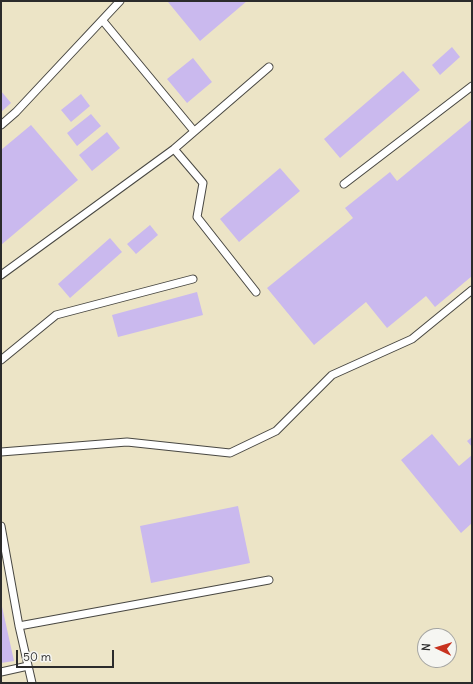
<!DOCTYPE html>
<html>
<head>
<meta charset="utf-8">
<style>
  body { margin:0 }
  #map { position:relative; width:473px; height:684px; overflow:hidden; background:#ece4c6; font-family:Delius,sans-serif }
  canvas { display:block }
  .frame { position:absolute; inset:0; border:2px solid #2b2b2b; pointer-events:none }
  .north { position:absolute; left:417px; top:628px; width:40px; height:40px; box-sizing:border-box; background:#f6f6f2; border:1px solid #a5a5a2; border-radius:50%; rotate:274deg; font-size:11px; font-weight:700; line-height:16px; text-align:center; color:#2b2b2b }
  .north::after { content:''; display:block; margin:auto; width:14px; height:18px; background:#c8321e; clip-path:polygon(50% 0,100% 100%,50% 72%,0 100%) }
  .scale { position:absolute; left:16px; top:650px; width:98px; height:18px; box-sizing:border-box; border:2px solid #2b2b2b; border-top:0; padding-left:5px; font-size:12px; line-height:14px; white-space:nowrap; color:#2b2b2b; -webkit-text-stroke:3px #f6f6f2; paint-order:stroke }
</style>
</head>
<body>
<div id="map">
<canvas width="473" height="684"></canvas>
<div class="frame"></div>
<div class="north">N</div>
<div class="scale">50 m</div>
</div>
<script>
const ctx = document.querySelector('canvas').getContext('2d');
ctx.lineJoin = 'round';
function paint(path, color) { ctx.fillStyle = color; ctx.fill(path, 'evenodd'); }
function trace(path, color, width, dash) { ctx.strokeStyle = color; ctx.lineWidth = width; ctx.lineCap = dash ? 'butt' : 'round'; ctx.setLineDash(dash || []); ctx.stroke(path); }
paint(new Path2D(`
  M169,1H247L200,41L168,2Z
  M452,47L460,57L440,75L432,65Z
  M193,58L212,82L187,103L167,79Z
  M403,71L420,90L340,158L324,139Z
  M1,91L11,103L1,112Z
  M81,94L90,106L71,122L61,110Z
  M91,114L101,126L77,146L67,133Z
  M472,119V276L435,307L426,296L387,328L366,302L314,345L267,288L353,218L345,208L390,172L397,181Z
  M31,125L78,180L1,245V150Z
  M107,132L120,148L92,171L79,155Z
  M280,168L300,191L239,242L220,219Z
  M150,225L158,235L136,254L127,244Z
  M110,238L122,252L70,298L58,284Z
  M197,292L203,315L118,337L112,315Z
  M432,434L459,466L472,455V523L461,533L401,460Z
  M472,437V447L467,441Z
  M238,506L250,563L151,583L140,526Z
  M1,602L14,661L1,663Z`), '#cab9ee');
const service = new Path2D(`
  M103,21L194,131
  M1,125L16,112L120,1
  M174,149L203,183L197,217L256,292
  M344,184L472,86
  M1,275L174,149L269,67
  M1,360L56,315L193,279
  M1,452L127,442L230,453L276,431L332,375L412,339L472,290
  M1,526L19,626L32,683
  M19,626L269,580
  M1,672L28,666`);
trace(service, '#484742', 9);
trace(service, '#fff', 7);
</script>
</body>
</html>
